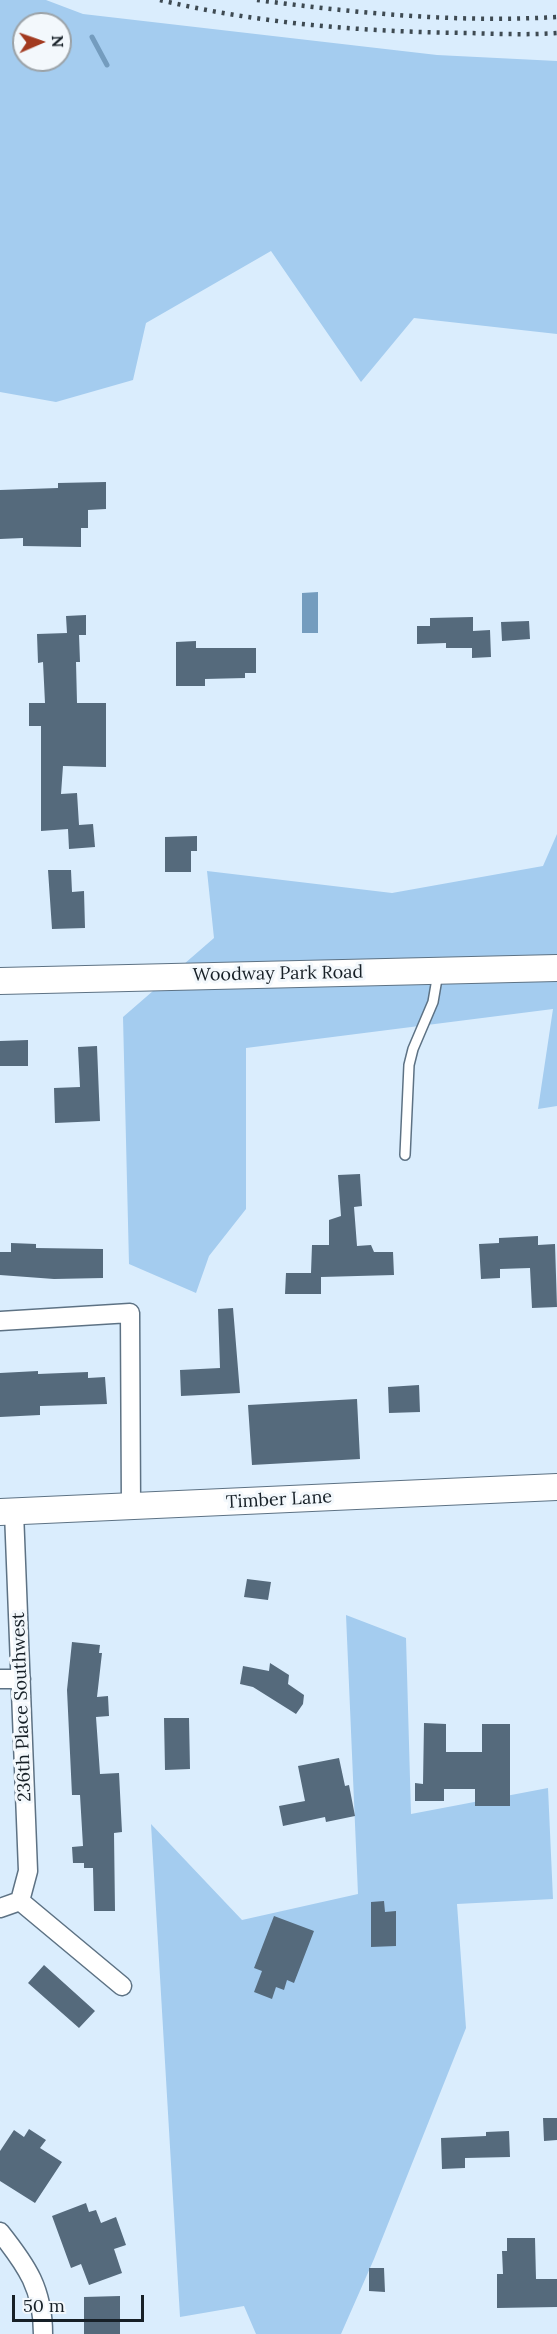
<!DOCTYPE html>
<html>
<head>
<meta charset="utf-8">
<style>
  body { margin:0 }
  #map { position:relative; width:557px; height:2334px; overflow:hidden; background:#daedfd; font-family:Lora,serif }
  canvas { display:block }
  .north { position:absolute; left:12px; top:12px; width:60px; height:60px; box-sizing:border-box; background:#f3f8fc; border:2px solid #9ba2a7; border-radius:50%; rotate:88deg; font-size:16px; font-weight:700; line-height:24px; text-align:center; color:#172027 }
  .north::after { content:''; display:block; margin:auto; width:21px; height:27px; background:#a23a20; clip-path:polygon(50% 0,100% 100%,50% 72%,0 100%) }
  .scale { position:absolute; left:12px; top:2295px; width:132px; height:27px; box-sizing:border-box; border:3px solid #172027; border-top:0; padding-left:8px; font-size:18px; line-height:21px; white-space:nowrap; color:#172027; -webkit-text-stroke:4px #f3f8fc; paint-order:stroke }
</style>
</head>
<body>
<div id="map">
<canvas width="557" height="2334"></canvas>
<div class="north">N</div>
<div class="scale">50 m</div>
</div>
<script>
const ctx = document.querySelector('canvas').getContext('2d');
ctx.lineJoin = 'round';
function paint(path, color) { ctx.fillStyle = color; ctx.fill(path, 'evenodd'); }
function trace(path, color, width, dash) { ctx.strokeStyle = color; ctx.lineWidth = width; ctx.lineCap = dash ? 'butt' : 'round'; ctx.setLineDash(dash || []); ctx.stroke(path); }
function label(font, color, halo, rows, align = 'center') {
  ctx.font = font + ' Lora,serif'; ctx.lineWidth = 6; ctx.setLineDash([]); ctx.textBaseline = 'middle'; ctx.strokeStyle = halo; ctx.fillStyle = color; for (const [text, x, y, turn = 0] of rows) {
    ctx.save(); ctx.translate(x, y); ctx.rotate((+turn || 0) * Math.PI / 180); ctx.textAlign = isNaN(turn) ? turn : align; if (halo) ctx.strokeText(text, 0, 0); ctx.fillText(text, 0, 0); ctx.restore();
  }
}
paint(new Path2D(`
  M0,0H46L83,14L437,55L557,61V334L414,318L361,382L271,251L146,323L133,380L56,402L0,392ZM24,24H60V60H24Z
  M557,834V1106L538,1109L553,1009L246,1048V1209L209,1256L196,1293L129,1264L123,1017L214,938L207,871L392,893L543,866Z
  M346,1615L406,1638L411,1814L548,1788L553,1899L457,1904L466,2028L374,2259L341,2334H256L244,2306L180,2317L151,1824L242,1920L358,1894Z`), '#a4ccef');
paint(new Path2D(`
  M318,592V633H302V593Z`), '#749cbe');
trace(new Path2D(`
  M92,37L107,65`), '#749cbe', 5);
paint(new Path2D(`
  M106,482V509L88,510V528H81V547L23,546V538L0,539V490L58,488V483Z
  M86,615V635H79L80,662H76L77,703H106V767L63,766L61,794L77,793L79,825L93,824L95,847L69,849L68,829L41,831V726H29V703H45L43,662L38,663L37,634L67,633L66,616Z
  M473,617V631L490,630L491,657L472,658V648H446V643L417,644V626H430V618Z
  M529,621L530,639L502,641L501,622Z
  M196,641V648H256V673H245V678L205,679V686H176V642Z
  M197,836V851H191V872H165V837Z
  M48,870H71L72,892L84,891L85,928L52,929Z
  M28,1040V1066H0V1041Z
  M97,1046L100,1121L55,1123L54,1088L80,1087L78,1047Z
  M360,1174L362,1206L354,1207L357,1246L371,1245L374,1252H393L394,1275L321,1277V1294H285L286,1273H311L312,1245H329V1220L341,1216L338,1175Z
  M538,1236V1245L555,1244L557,1307L532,1308L530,1268L500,1269V1278L481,1279L479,1244L499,1243V1238Z
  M11,1243L36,1244V1248L103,1249V1278L54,1279L0,1275V1252H11Z
  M233,1308L240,1393L181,1396L180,1370L220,1368L218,1309Z
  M38,1371V1374L88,1372V1378L105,1377L107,1404L40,1406V1415L0,1417V1373Z
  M419,1385L420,1412L389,1413L388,1387Z
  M357,1399L360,1459L252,1465L248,1405Z
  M247,1579L271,1582L268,1600L244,1597Z
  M72,1642L100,1645L99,1653H102L97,1697L108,1696L109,1716L96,1717L100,1774L119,1773L122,1832L114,1833L115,1911H94L93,1868H84V1863H73L72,1847L83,1846L80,1795H72L67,1690Z
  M270,1663L289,1675L288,1684L304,1695L303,1704L296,1714L253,1687L240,1684L243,1666L269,1671Z
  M164,1718H189L190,1769L165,1770Z
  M424,1723L446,1724V1752H482V1724H510V1806H475V1789H444V1801H415V1783L423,1784Z
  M339,1758L345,1786L349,1785L355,1816L326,1822L325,1817L283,1826L279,1806L305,1801L298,1766Z
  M384,1901L385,1912L396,1911V1946L371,1947V1902Z
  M274,1916L314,1931L294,1983L287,1980L284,1990L276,1987L272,1999L254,1992L262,1971L254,1968Z
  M44,1965L95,2011L79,2028L28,1983Z
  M543,2118H557V2140L544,2141Z
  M29,2129L46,2140L40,2148L62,2162L35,2203L0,2181V2151L14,2130L24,2137Z
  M509,2131L510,2157L465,2158V2168L442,2169L441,2138L486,2136V2132Z
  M86,2203L89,2212L96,2210L101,2223L116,2217L126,2245L114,2249L122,2273L89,2285L81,2264L71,2268L52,2216Z
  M507,2238H535L536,2279H557V2307L497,2308V2274H503L502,2251H507Z
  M369,2268H384L385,2292L369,2291Z
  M120,2296V2334H84V2297Z`), '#556a7c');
const lane = new Path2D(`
  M405,1155L409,1065L413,1049L433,1002L438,973`);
const street = new Path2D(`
  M0,1321L130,1313L131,1507
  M14,1512L28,1871L20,1901
  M0,1679H21
  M0,1908L20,1901L122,1986
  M0,2232C27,2266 43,2289 43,2334`);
const secondary = new Path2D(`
  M0,981L557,968
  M0,1512L557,1487`);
trace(lane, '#5d7284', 12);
trace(street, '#5d7284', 21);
trace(secondary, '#5d7284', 28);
trace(lane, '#fff', 9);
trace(street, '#fff', 18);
trace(secondary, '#fff', 26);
trace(new Path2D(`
  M160,0C260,24 367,32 470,33C499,34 528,35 557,33
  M257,0C356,13 457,23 557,17`), '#3e4a52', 4.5, [3, 6]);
label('18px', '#172027', '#f3f8fc', [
  ["Woodway Park Road",278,974,-1],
  ["Timber Lane",279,1500,-3],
  ["236th Place Southwest",22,1707,-92]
]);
</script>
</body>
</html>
